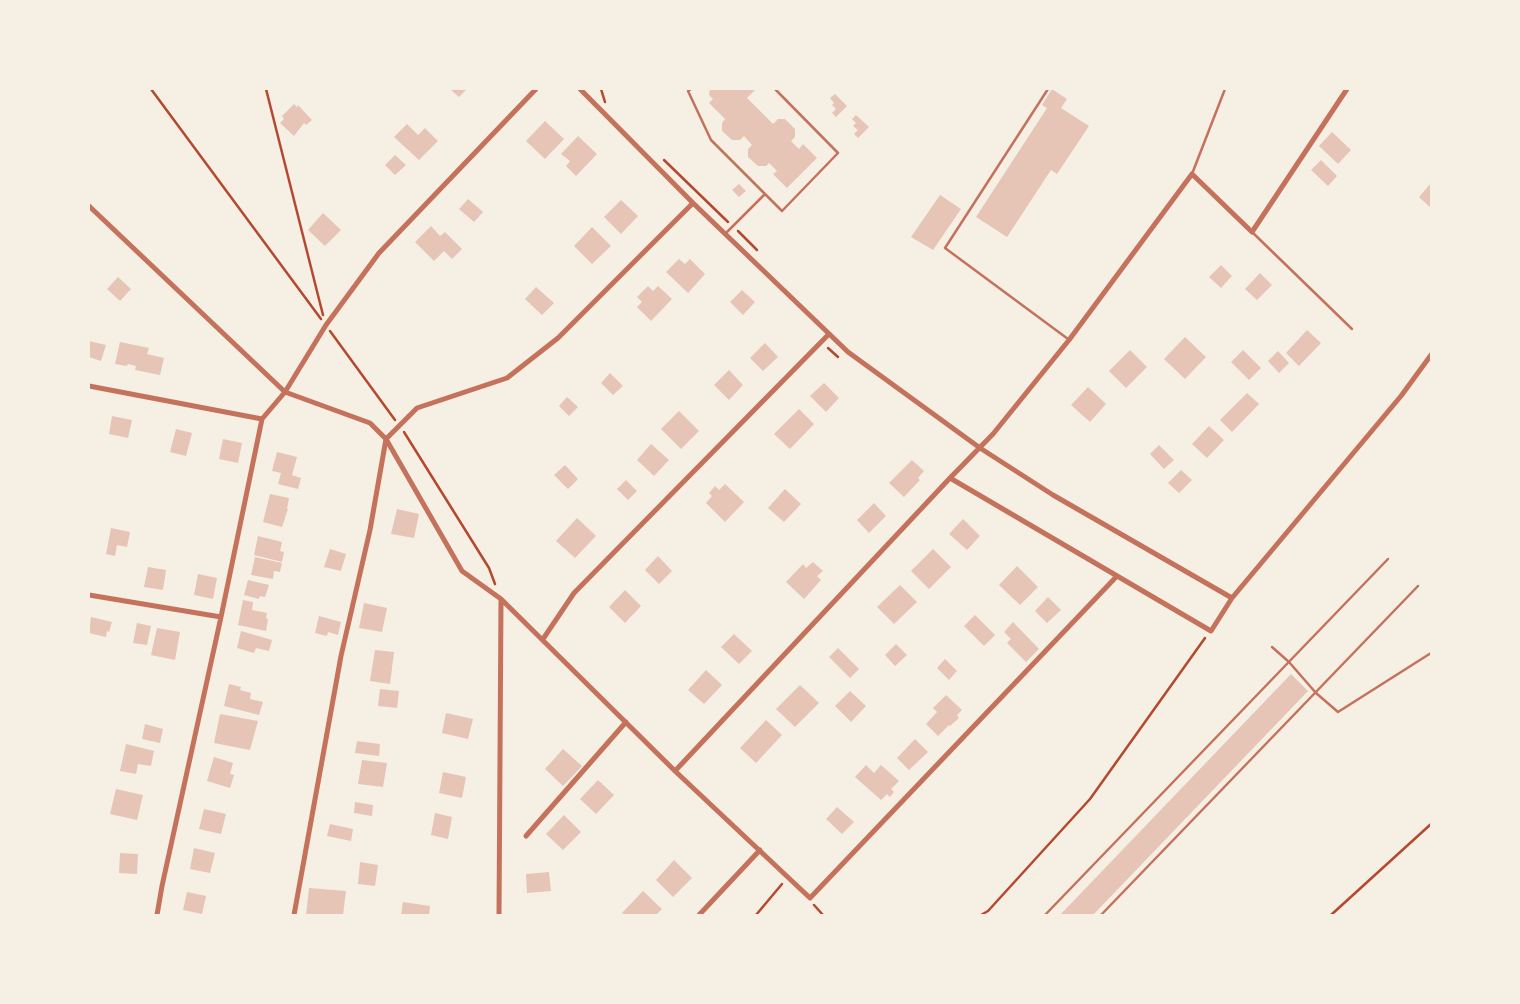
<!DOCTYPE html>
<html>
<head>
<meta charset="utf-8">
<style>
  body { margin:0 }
  #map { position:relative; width:1520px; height:1004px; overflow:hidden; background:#f6efe4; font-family:Literata,serif }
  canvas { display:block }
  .frame { position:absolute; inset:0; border:90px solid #f6efe4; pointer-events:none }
</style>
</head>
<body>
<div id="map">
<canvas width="1520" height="1004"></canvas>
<div class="frame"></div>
</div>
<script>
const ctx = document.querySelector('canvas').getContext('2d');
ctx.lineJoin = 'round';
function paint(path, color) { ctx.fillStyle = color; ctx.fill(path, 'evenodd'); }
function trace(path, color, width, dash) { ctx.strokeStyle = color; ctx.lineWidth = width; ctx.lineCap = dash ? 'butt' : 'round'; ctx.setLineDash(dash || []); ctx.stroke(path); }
paint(new Path2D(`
  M450,89H467L459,97Z
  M710,89H756L747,98L773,124L778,119H785L795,129V137L791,141L799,149L803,144L817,158L787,188L773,174L777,171L769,163L766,166H758L748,157V149L752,145L744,136L740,140H732L722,131V123L725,119L709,103L713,99L709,95Z
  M1052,89L1067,99L1061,108L1089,126L1057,174L1051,170L1007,237L976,217L1047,108L1042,105Z
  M835,94L847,106L836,117L832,113L836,109L832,105L834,103L830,98Z
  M294,104L297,107L298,105L312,120L306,125L304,123L294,136L280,123L284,119L282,116Z
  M856,115L869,127L858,138L854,134L858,130L853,126L856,123L852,119Z
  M545,121L564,139L545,159L526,141Z
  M407,124L418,135L425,128L438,141L419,160L394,137Z
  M1332,132L1351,150L1338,164L1319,146Z
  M578,136L597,154L576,176L566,166L570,161L561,154Z
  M395,155L406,165L395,175L385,165Z
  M1321,160L1337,176L1328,186L1311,170Z
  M1431,183V208L1419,197Z
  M739,184L746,191L739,197L732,190Z
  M940,195L961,209L933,250L911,237Z
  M468,199L483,212L474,222L459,209Z
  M621,200L638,216L621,234L604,217Z
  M323,213L341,230L325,246L308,230Z
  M431,226L440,236L445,232L462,249L452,259L444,251L434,261L415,242Z
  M592,227L611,246L592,264L574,246Z
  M679,259L685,264L690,259L705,274L688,293L666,272Z
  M1221,265L1232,276L1221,288L1209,277Z
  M1260,273L1272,285L1257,300L1245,289Z
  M118,277L131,289L120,301L107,289Z
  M648,286L653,291L658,286L672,299L651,321L637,307L642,302L637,297Z
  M536,287L554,303L542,315L525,299Z
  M742,290L755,302L743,315L730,302Z
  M1307,330L1321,343L1299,366L1286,353Z
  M1185,337L1206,357L1185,379L1164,359Z
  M89,341L106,345L101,361L89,357Z
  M120,342L149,348L147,354L164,358L160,375L135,370L136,366L128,364L127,366L115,364Z
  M765,343L778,357L763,371L750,358Z
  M1130,350L1147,367L1126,388L1109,371Z
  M1243,350L1261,368L1249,380L1231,362Z
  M1278,351L1289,363L1279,373L1268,361Z
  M729,370L743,385L729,400L714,385Z
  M610,373L623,386L613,395L601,383Z
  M824,383L839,398L826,412L810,396Z
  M1088,387L1106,404L1090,422L1071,405Z
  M1247,393L1259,404L1232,432L1220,420Z
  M567,397L578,407L569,416L559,406Z
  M799,409L814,424L790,449L774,434Z
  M679,411L699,431L681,449L661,429Z
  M112,416L132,420L128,438L109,434Z
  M1209,426L1224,440L1207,458L1192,444Z
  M176,429L192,433L186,456L170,452Z
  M223,439L242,443L238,463L219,459Z
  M651,444L669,460L654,476L637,460Z
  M1159,445L1174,460L1164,469L1150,454Z
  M277,452L297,457L292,475L301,478L298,489L278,484L281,473L272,471Z
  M912,460L924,471L918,478L920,480L904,497L889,483Z
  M565,465L578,479L568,489L554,475Z
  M1181,470L1192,480L1179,493L1168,483Z
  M626,480L637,491L628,500L617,489Z
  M725,484L744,502L725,522L706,503L712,496L709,493L715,486L719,490Z
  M785,489L801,504L784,522L768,508Z
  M270,494L289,498L287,509H288L282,527L263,522Z
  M874,503L886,516L869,533L857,520Z
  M397,509L419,514L414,538L391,534Z
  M577,518L596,536L575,558L556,541Z
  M963,519L980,536L967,550L949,534Z
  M111,528L130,532L127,547L117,545L115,556L106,554Z
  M258,536L282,542L280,551L284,552L282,562L254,555Z
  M330,549L346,554L341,571L324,567Z
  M933,549L951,567L929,589L911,571Z
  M658,556L672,571L659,584L645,570Z
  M255,557L282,563L280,572L274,571L273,579L251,575Z
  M813,562L823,571L817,576L821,580L804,599L786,582L803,564L806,568Z
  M1017,566L1038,587L1020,605L999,585Z
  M148,567L166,570L163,590L144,587Z
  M198,574L217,578L213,599L194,595Z
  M248,580L269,585L265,597L260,596L259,599L244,595Z
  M900,585L917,602L894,624L877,607Z
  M625,590L641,606L625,623L609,607Z
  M1048,597L1061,610L1047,623L1035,611Z
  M243,600L253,602L252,610L267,613L266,618L268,619L266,631L238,625Z
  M364,603L387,608L382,632L359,628Z
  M975,615L995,635L984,646L964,626Z
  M319,616L341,622L338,635L328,632L327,636L315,633Z
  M91,617L112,622L109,632L107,631L106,637L89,633Z
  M1013,622L1039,649L1026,662L1007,643L1011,639L1004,632Z
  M137,623L151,626L147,645L133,643Z
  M157,628L180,632L175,660L151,655Z
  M241,631L272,640L269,651L256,648L254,653L237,648Z
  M734,634L752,651L739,664L721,647Z
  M896,644L907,655L895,666L885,655Z
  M838,648L859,669L850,678L829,657Z
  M375,650L394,652L390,684L370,681Z
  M945,659L957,671L949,680L937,668Z
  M706,670L722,685L704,704L688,690Z
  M1291,674L1308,691L1093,915H1060Z
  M229,684L241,687L240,690L251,693L250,699L263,702L259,715L224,706Z
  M800,685L819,703L795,727L776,709Z
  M380,689L399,691L397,708L378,706Z
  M850,691L866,706L851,722L835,706Z
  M946,695L962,710L957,715L959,718L950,726L949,725L938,736L926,724L937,712L933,708Z
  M446,713L473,719L468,739L442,733Z
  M220,714L258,721L250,750L214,743Z
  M766,720L782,735L756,763L740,748Z
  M145,724L163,729L160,743L142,739Z
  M915,739L928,752L909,770L897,758Z
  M357,741L380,744L379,756L355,753Z
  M126,744L154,751L151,766L138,764L136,774L120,771Z
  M563,749L582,766L563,786L545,769Z
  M214,757L233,763L230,774L234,775L230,788L207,781Z
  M362,760L387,763L383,787L358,784Z
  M866,765L874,773L881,765L899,781L891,789L894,792L890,797L887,794L881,800L855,777Z
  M443,772L466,777L462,798L439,793Z
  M598,780L614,795L596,814L580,799Z
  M116,789L143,795L137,820L110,814Z
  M355,802L373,805L372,816L354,813Z
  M837,807L854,822L842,834L826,819Z
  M204,809L226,814L221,834L199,829Z
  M435,813L452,817L448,839L431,835Z
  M564,815L581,832L563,850L546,834Z
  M330,824L353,829L351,841L327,836Z
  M194,848L215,853L210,873L190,869Z
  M120,853L138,854L137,874L119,873Z
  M674,860L692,878L673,897L656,880Z
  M360,862L378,865L375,886L358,884Z
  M549,872L551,891L527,893L526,874Z
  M309,888L346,891L343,915H306Z
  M643,891L662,909L656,915H624L622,913Z
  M187,892L206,896L202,914L183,910Z
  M403,902L430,906L429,915H401Z`), '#e6c5b7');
trace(new Path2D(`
  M151,89L321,319
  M266,89L323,315
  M601,89L605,102
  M664,160L728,222
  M738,231L757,250
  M330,331L395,420
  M828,348L838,357
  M404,432L489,568L495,584
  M814,905L823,915
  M756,915L782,884
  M981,915L988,911L1090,799L1205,638
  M1331,915L1431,824`), '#b5482f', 2.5);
trace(new Path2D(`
  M691,89L688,91L711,140L782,211L838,153L775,89
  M1048,89L945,248L1068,339
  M1192,174L1225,89
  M1252,232L1352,329
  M726,233L765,194
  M1272,647L1289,662L1316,693L1338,712L1431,653
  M1045,915L1388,559
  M1101,915L1418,586`), '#c5725c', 2.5);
trace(new Path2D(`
  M580,89L693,203L848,352L980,448L1053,495L1232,598
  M89,206L285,392L370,423L386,439L462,571L501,599L675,771L810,898L1117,576
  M89,386L262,419
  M950,478L1211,631L1232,598L1401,396L1431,355
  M89,595L221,617
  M543,639L574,593L828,335
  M675,771L950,478L993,434L1069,340L1192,174L1252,232L1347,89
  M526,836L626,722
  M157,915L162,886L221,617L262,419L285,392L326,325L379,253L536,89
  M294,915L341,656L370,530L386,439L417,408L507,378L558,338L693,203
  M499,915L501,599
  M699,915L760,850`), '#c5725c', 5);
</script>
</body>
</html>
